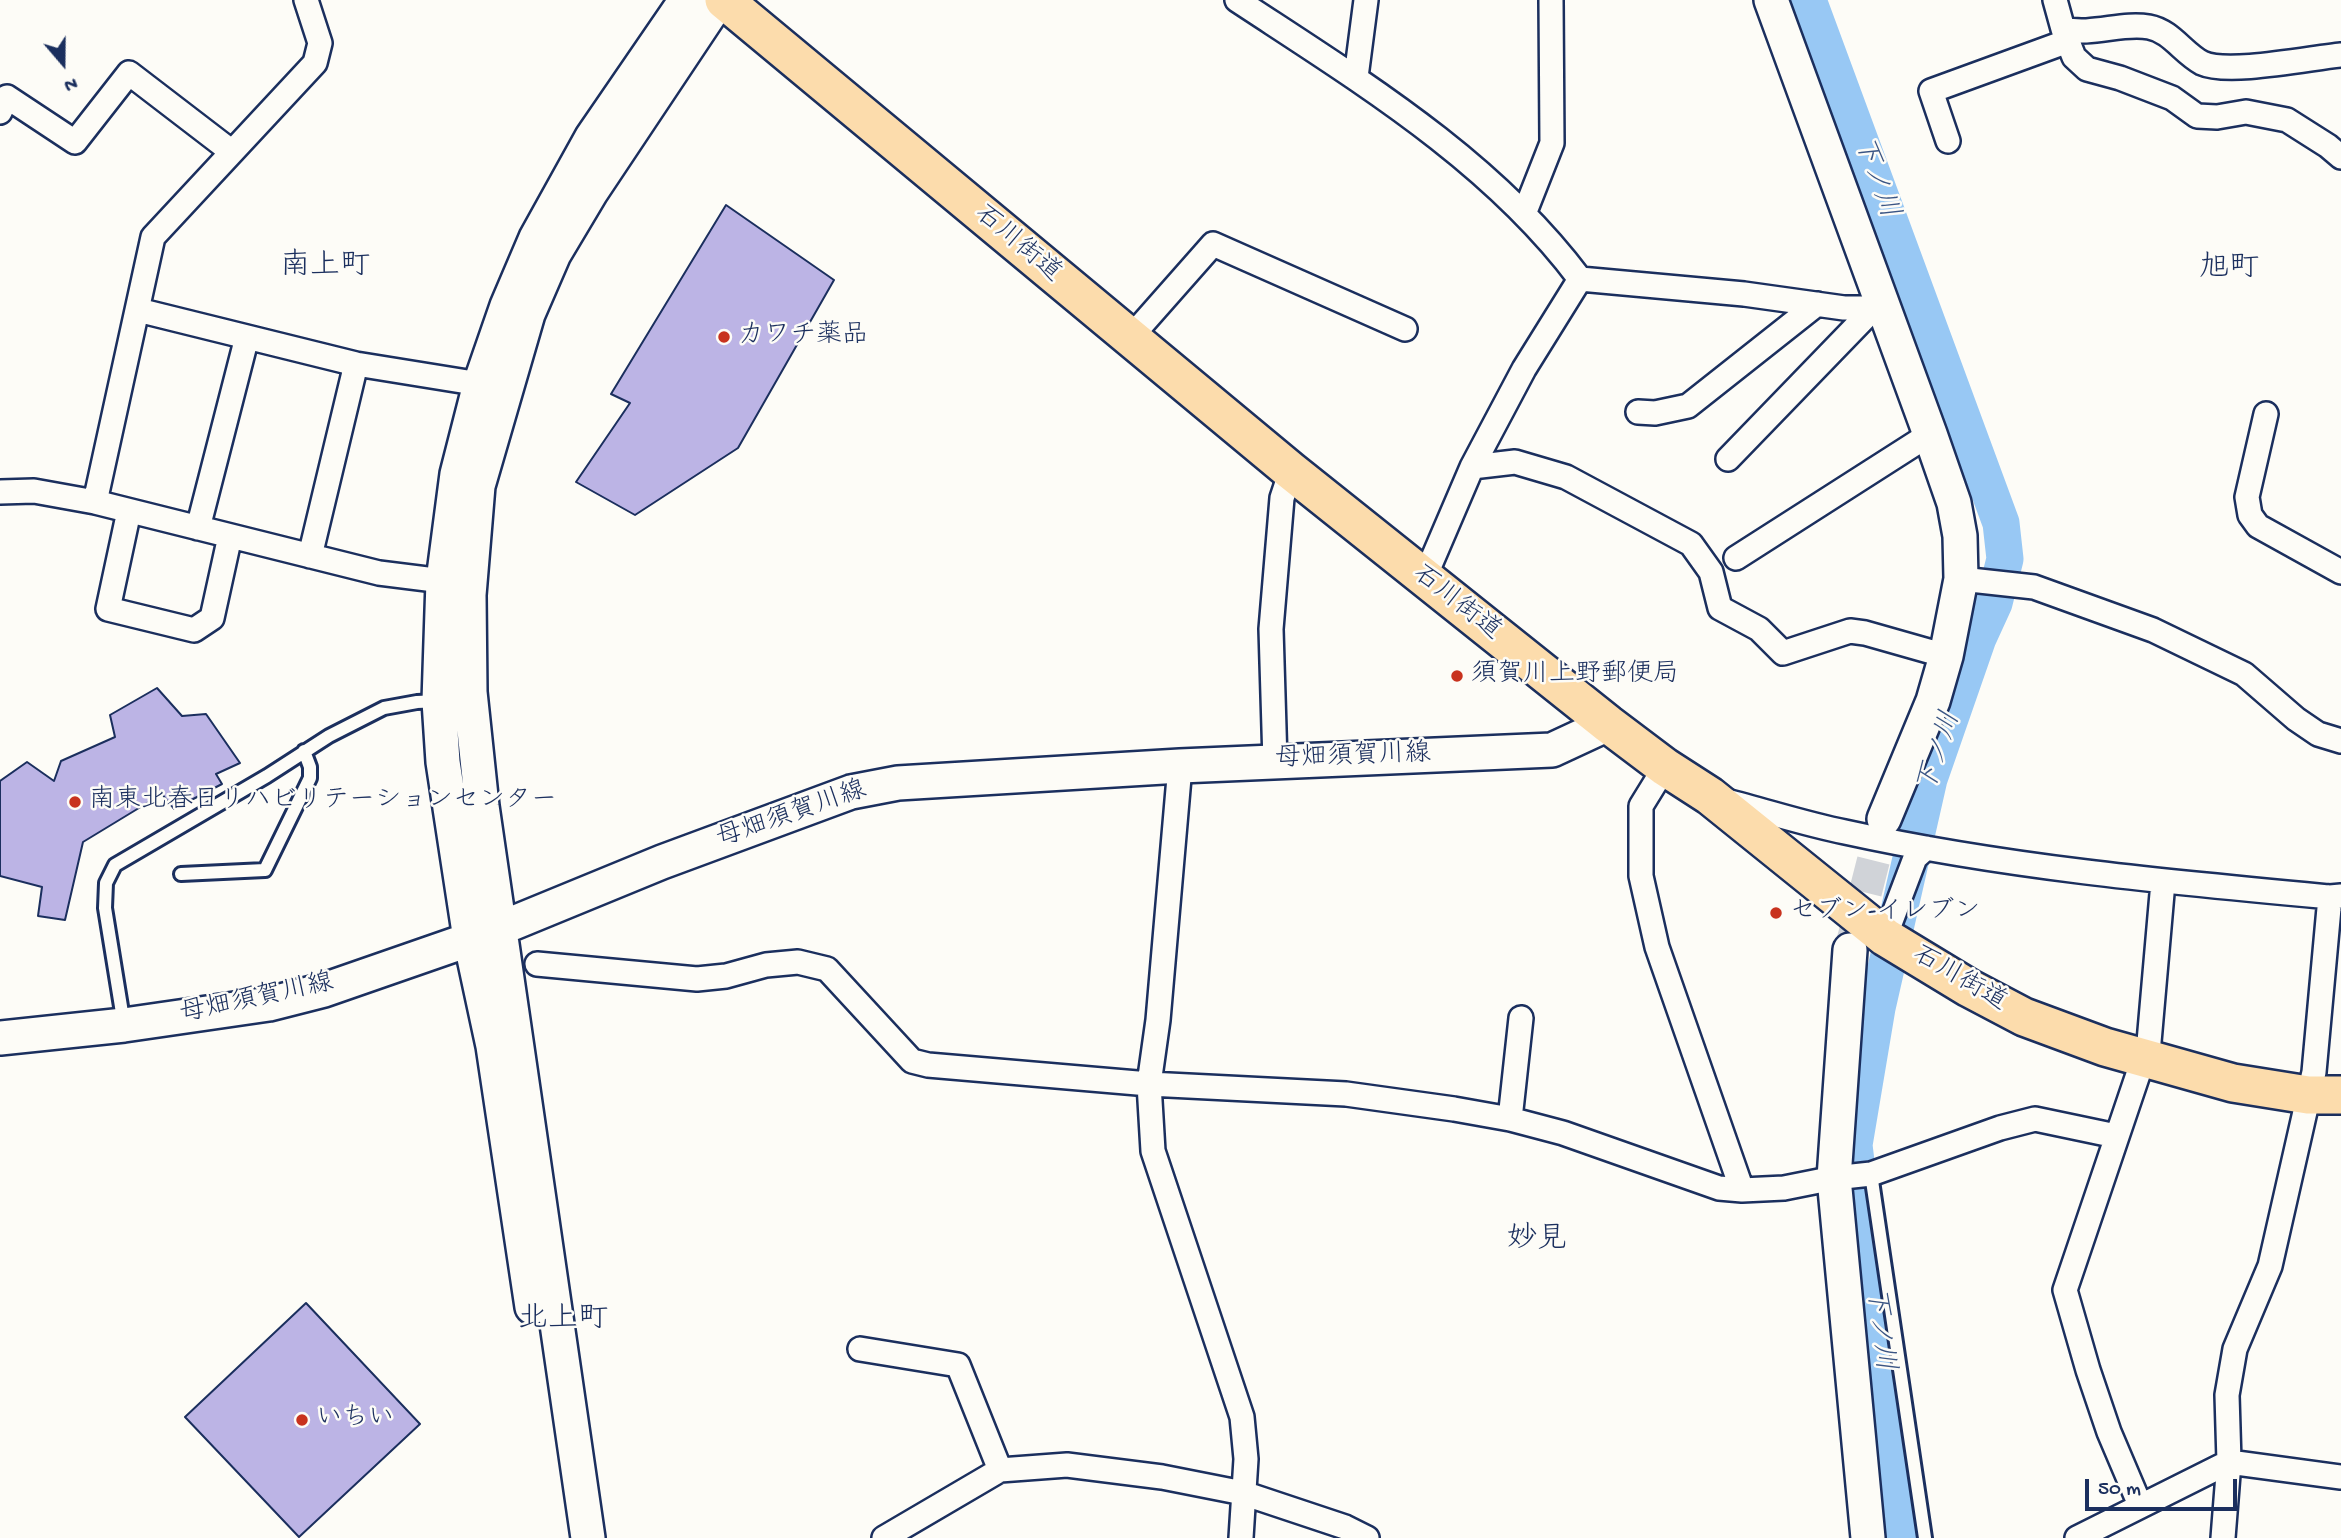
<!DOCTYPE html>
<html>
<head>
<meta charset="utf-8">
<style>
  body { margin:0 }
  #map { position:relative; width:2341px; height:1538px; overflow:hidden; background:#fdfcf7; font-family:"Gochi Hand",sans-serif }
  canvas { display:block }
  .north { position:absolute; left:28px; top:28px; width:70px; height:70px; -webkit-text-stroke:5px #fdfcf7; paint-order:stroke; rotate:160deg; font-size:19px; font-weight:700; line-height:28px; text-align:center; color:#1b2f5e }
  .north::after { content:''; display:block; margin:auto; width:24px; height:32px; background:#1b2f5e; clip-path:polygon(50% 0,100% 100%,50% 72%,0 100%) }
  .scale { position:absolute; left:2085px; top:1479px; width:152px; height:32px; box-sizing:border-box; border:4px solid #1b2f5e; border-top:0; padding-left:9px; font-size:21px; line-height:24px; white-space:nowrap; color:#1b2f5e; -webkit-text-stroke:5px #fdfcf7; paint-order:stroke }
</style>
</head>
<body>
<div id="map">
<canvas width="2341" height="1538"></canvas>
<div class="north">N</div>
<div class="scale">50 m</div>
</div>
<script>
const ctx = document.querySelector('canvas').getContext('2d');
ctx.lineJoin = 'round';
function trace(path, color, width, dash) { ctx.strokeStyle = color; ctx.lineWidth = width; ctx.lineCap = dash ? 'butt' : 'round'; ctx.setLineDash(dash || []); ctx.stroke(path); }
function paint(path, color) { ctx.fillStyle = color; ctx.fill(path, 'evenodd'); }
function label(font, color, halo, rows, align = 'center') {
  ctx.font = font + ' "Gochi Hand","Klee One",sans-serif'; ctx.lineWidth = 5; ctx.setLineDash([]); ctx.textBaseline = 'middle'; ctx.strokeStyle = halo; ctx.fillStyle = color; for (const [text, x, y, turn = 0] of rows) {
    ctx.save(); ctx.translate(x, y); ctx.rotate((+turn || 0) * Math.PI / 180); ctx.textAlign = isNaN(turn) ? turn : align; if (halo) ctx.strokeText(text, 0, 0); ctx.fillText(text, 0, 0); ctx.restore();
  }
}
trace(new Path2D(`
  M1808,0L2001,523L2005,559L1994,603L1978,638L1929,779L1877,1008L1854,1145L1884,1397L1905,1538`), '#98c8f4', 37);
const building = new Path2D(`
  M726,205L834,280L738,448L635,515L576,482L630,403L611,394Z
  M157,688L182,716L206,714L240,763L216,774L222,784L174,809L162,794L83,842L65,920L38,916L42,887L0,876V781L27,762L54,781L61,761L115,737L110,715Z
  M306,1303L420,1424L299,1537L185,1417Z`);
paint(building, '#bcb4e5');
trace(building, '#1b2f5e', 2);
trace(new Path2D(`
  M1853,941L1884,819`), '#d0d3d8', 33, [33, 17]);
const lane = new Path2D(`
  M181,874L265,870L310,778V767L304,751
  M124,1025L105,908L106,883L115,865L267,776L329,736L384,708L417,702L439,701
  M1871,1174L1925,1538`);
const street = new Path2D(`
  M1237,0C1360,81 1491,160 1580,279L1744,294L1844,308H1885
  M2055,0L2063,29C2093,36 2121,22 2149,27C2171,31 2183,53 2202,63C2228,75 2310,58 2341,55
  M2063,29L2074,57L2087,69L2120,78L2172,98L2197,116L2217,117L2246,112L2287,120L2328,146L2341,157
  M1356,77L1366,0
  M0,112L7,97L75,142L129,73L232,152
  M1948,141L1931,91L2068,41
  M1524,214L1552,143L1551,0
  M138,310L356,364L480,384
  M1130,338L1213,244L1405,329
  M1638,412L1655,413L1688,406L1817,304
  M2266,414L2247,497L2250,515L2258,526L2341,572
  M1728,459L1874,308
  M1472,467L1515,462L1566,477L1691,544L1711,572L1720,608L1759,629L1783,653L1850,631L1865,633L1946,656
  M0,492L34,491L95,502L379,573L443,581
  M95,502L153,237L315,63L320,43L306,0
  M129,511L108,609L194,630L212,618L230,536
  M198,528L247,337
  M310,556L356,364
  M1736,558L1930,434
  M1424,579L1472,467L1524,369L1580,279
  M1961,579L2034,587L2153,630L2244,674L2296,719L2318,734L2341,741
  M1275,762L1271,629L1282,498L1291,471
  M1180,766L1158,1020L1149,1084L1153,1151L1242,1417L1246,1459L1241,1538
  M1665,767L1641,806V876L1657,947L1742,1190
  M1726,801C1766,811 1805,824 1845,832C2004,867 2168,882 2330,897L2341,896
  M1885,937L1915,858L1926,848
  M537,964L697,979L726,976L766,965L798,962L827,969L912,1061L928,1065L1149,1084L1346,1094L1454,1109L1510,1119L1563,1133L1719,1188L1742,1190L1784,1188L1834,1178L1871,1174L2000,1128L2035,1119L2116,1136
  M1510,1119L1521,1018
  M860,1349L958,1365L1000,1470
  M2140,1505L2109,1432L2088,1370L2065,1290L2149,1042L2163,882
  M884,1538L1000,1470L1067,1465L1162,1477L1243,1493L1345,1527L1367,1538
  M2077,1538L2229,1462L2341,1477
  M2223,1538L2229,1462L2227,1395L2235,1349L2270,1266L2314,1072L2330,897`);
const secondary = new Path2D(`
  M1771,0L1930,434L1954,503L1960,536L1961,579L1946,656L1933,701L1884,819
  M1850,950L1834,1178L1868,1538
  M0,1038L124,1025L269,1004L324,990L494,931L662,862L851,792L898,783L1180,766L1552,750L1608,724
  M532,1307L493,1046L470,939L443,762L439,701L443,581L457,474L480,384L507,306L536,238L592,137L686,0
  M588,1538L482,806L470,692L469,595L478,486L528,314L554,254L591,192L719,0`);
const primary = new Path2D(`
  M724,0L1291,471L1608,724L1665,767L1710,796L1885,937L1969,988L2024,1017L2105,1047L2233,1083L2308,1095H2341`);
trace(lane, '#1b2f5e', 18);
trace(street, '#1b2f5e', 28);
trace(secondary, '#1b2f5e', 38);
trace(primary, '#1b2f5e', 42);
trace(lane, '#fdfcf7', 12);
trace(street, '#fdfcf7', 23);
trace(secondary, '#fdfcf7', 33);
trace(primary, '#fcdcac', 37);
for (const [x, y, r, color] of [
  [724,337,7,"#c8321e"],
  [1457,676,7,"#c8321e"],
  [75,802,7,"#c8321e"],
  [1776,913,7,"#c8321e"],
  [302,1420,7,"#c8321e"]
]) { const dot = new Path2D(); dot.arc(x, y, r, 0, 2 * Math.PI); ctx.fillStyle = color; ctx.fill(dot); trace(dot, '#fdfcf7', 2.5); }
label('26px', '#1b2f5e', '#fdfcf7', [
  ["石川街道",1017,245,40],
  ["石川街道",1456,604,38],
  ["母畑須賀川線",1353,758,-2],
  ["母畑須賀川線",792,816,-19],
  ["石川街道",1959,980,30],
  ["母畑須賀川線",257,1000,-12]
]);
label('26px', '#1b2f5e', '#fdfcf7', [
  ["カワチ薬品",738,337],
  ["須賀川上野郵便局",1471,676],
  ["南東北春日リハビリテーションセンター",89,802],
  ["セブン-イレブン",1790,913],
  ["いちい",316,1420]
], 'left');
label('italic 28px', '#3a5584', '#fdfcf7', [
  ["下ノ川",1874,178,70],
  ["下ノ川",1941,753,-72],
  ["下ノ川",1878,1329,83]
]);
label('30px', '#1b2f5e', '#fdfcf7', [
  ["南上町",325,268],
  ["旭町",2229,270],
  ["妙見",1537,1241],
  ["北上町",563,1321]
]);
</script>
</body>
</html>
